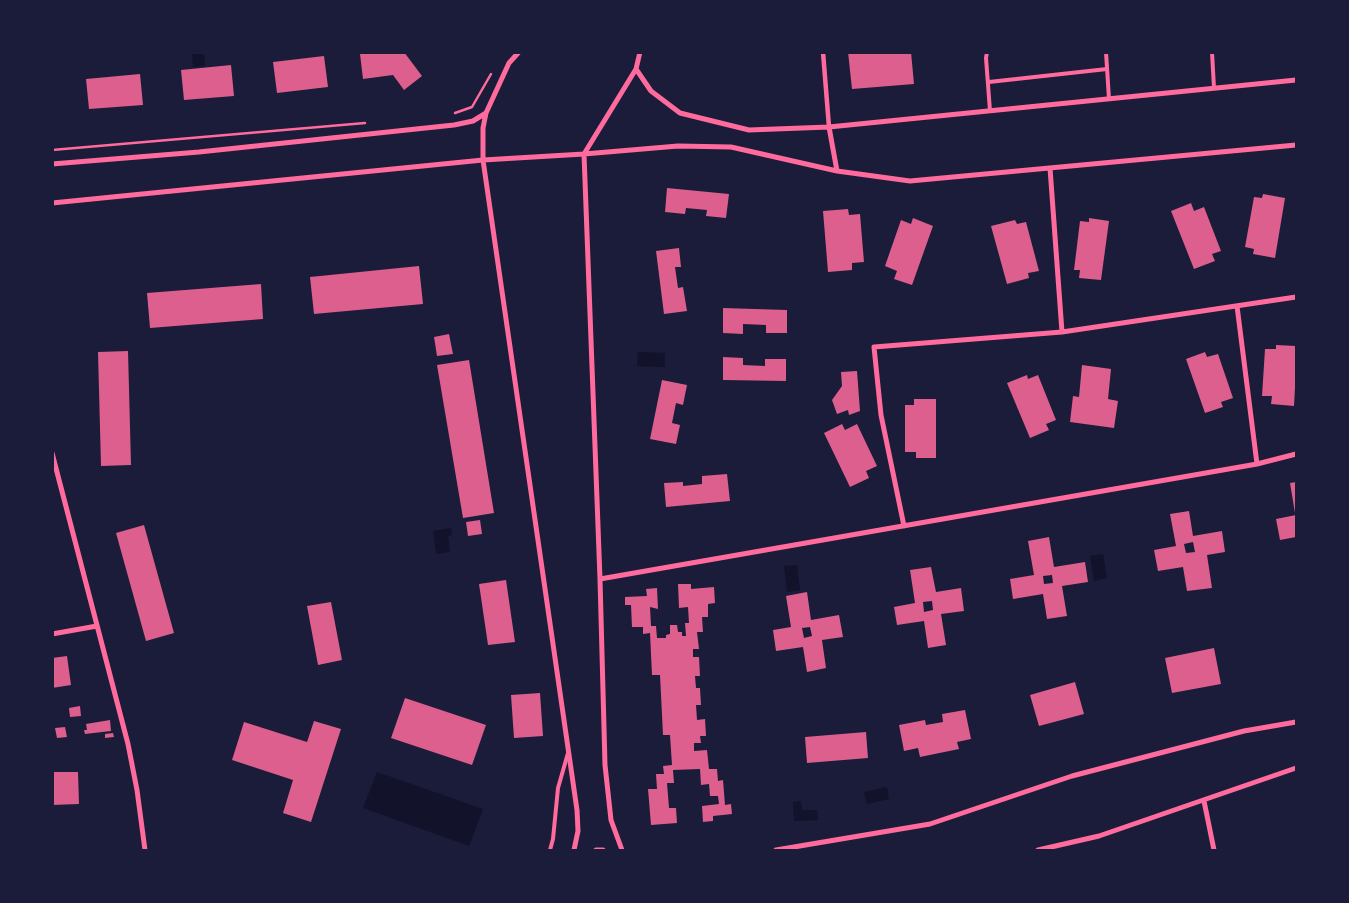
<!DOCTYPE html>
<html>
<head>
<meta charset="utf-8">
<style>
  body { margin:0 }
  #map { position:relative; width:1349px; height:903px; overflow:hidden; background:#1b1b3a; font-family:Jost,sans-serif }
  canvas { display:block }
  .frame { position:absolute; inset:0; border:54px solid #1b1b3a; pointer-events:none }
</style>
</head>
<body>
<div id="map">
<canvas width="1349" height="903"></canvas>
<div class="frame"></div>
</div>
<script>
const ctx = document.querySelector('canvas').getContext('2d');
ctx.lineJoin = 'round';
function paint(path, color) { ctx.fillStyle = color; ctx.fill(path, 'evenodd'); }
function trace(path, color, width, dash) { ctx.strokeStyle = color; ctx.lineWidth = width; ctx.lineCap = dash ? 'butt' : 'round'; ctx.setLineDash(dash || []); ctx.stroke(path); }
paint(new Path2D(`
  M192,53H204L205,66L193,67Z
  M638,352L665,353V367L637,366Z
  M451,528L452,535L448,536L450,552L436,554L433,531Z
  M1103,554L1107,578L1094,581L1090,556Z
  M797,565L800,590L787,592L784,566Z
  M377,772L483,809L469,846L363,808Z
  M887,787L889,799L867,804L864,792Z
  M801,801L802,810H817L818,820L794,821L793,802Z`), '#12122b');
paint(new Path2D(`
  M370,52H404L422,76L404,90L393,75L363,79L360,54Z
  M848,52H911L914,84L852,89Z
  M324,56L328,87L277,93L273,62Z
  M231,65L234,96L184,100L181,70Z
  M140,74L143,105L89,109L86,79Z
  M667,188L729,194L726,218L706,216L707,210L686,208L685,214L665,212Z
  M1263,194L1285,198L1275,258L1253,254L1254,249L1245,247L1254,197L1262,198Z
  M1191,203L1194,211L1204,207L1221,251L1212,254L1215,261L1194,269L1171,211Z
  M848,209L849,215L860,214L864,262L852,263V270L828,272L823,211Z
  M913,218L933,226L912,285L894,279L897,271L885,266L901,220L911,224Z
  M1089,218L1109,221L1101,280L1079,278L1080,270H1074L1080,221L1089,222Z
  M1015,220L1017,224L1026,222L1039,271L1028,273L1029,278L1007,284L991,226Z
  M679,248L681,267H675L678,288L683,287L687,311L664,314L656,251Z
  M419,266L423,304L314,314L310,277Z
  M261,284L263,319L150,328L147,293Z
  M723,308L787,310V333H766V325L743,324V334L723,333Z
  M449,334L453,354L437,356L434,337Z
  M1276,345L1296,346V369L1294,406L1271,404L1272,396H1262L1265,349H1276Z
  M128,351L131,465L101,466L98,352Z
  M1205,352L1207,357L1218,354L1233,398L1221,402L1223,407L1205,413L1186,359Z
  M723,357L743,358V365L765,366V359H786V381L723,380Z
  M469,360L494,513L463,518L437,365Z
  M1082,365L1111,369L1108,399L1118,401L1114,428L1070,422L1073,396L1079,397Z
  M857,371L860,411L849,415L848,410L837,414L832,400L842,386L841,372Z
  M1027,375L1028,379L1038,375L1056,420L1046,424L1049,430L1030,438L1007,383Z
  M662,380L687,385L683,405L676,403L672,423L680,425L676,444L650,439Z
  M914,399H936V458H916V452H905V405H914Z
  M842,424L845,430L857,424L877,466L866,471L869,478L850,487L824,433Z
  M727,474L730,501L666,507L664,483L683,482V486L702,484V476Z
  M1296,482V513H1295L1290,483Z
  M1189,511L1193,536L1222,531L1225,552L1207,555L1212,588L1187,591L1183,567L1158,571L1154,550L1176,546L1170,514ZM1193,542L1195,552L1186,553L1184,544Z
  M1296,515V537L1280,540L1276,519Z
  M480,520L482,534L468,536L466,522Z
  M144,525L174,633L146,641L116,533Z
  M1049,537L1054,567L1085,562L1088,582L1062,586L1067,616L1047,619L1043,594L1013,599L1010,579L1034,575L1028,541ZM1052,575L1053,583L1044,584L1043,576Z
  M931,567L936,592L961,588L964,611L941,614L946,645L928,648L924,621L897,625L894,607L915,603L910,570ZM932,601L933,610L924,612L923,602Z
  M506,580L515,642L488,645L479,584Z
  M678,584H691V589L714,587L715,603L708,604V617H702L703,632H697L699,649H693V657H699L700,676H695L696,688H700L701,705H696L697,720L705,719L706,736H700L701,743H694V751L707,750L709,769H717L718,781L723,780L725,805L731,804L732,814L713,816V821L703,822L702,806L719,804L718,796H710L709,784L701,785L700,769L673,770L674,783H667L669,808H676L677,823L651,825L648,789H657L656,774H664L663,766L672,765L670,735H663L660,675H652L650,633L643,634V627H632L631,605H625V597L647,596L646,589L657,588L658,609L650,607L651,626H656L657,638H666V635L670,634V625H677L678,632H682V636H686L685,623H689L688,607L679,608Z
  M807,592L811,620L839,615L843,637L822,640L826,668L807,672L803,647L776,651L773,630L791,627L786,596ZM810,627L812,636L804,638L802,628Z
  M331,602L342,660L318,665L307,606Z
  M1214,648L1221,684L1172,693L1165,658Z
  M67,656L71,685L52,688V658Z
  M1075,682L1084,714L1039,726L1030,695Z
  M540,693L543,736L514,738L511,695Z
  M405,698L486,725L472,765L391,738Z
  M80,706L81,716L70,717L69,708Z
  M965,710L971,739L957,742L959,749L920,757L918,748L904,751L899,725L925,720L926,725L943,722L942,714Z
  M110,720L111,731L85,734L84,730H87L86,724Z
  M314,721L341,729L311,822L283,813L293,780L232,760L244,722L307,742Z
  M65,727L67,737L57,738L55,728Z
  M866,732L868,758L807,763L805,737Z
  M113,733L114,737L105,738V734Z
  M52,772H78L79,804L52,805Z`), '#dd5f8e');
trace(new Path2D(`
  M455,113L472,107L491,74
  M52,150L365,123`), '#ff6b9d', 2.5);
trace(new Path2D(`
  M987,52L986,58L990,111
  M1106,52L1109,99
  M1212,52L1214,88
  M989,82L1107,69
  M550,850L553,839L558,788L568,753`), '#ff6b9d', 4);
trace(new Path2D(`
  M823,52L829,127`), '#ff6b9d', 4.5);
trace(new Path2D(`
  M519,52L509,63L486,113L483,128V160L577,810L578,831L574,850
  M636,69L651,91L680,113L749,130L829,127L1296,80
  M829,127L837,171
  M52,164L199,152L454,125L473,121L486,113
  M1050,168L1062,332
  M52,203L483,160L584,154L678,146L731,147L837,171L910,181L1296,145
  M1237,306L1257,464
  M52,453L128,744L137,790L145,850
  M904,526L881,415L874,347L1062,332L1296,297
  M600,579L1257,464L1296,454
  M52,634L97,626
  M1204,801L1214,850
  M596,850H603
  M622,850L611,820L605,765L600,579L584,154L636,69L640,52
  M776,850L930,824L1072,776L1244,731L1296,722
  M1038,850L1099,836L1296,768`), '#ff6b9d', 5);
</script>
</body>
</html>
